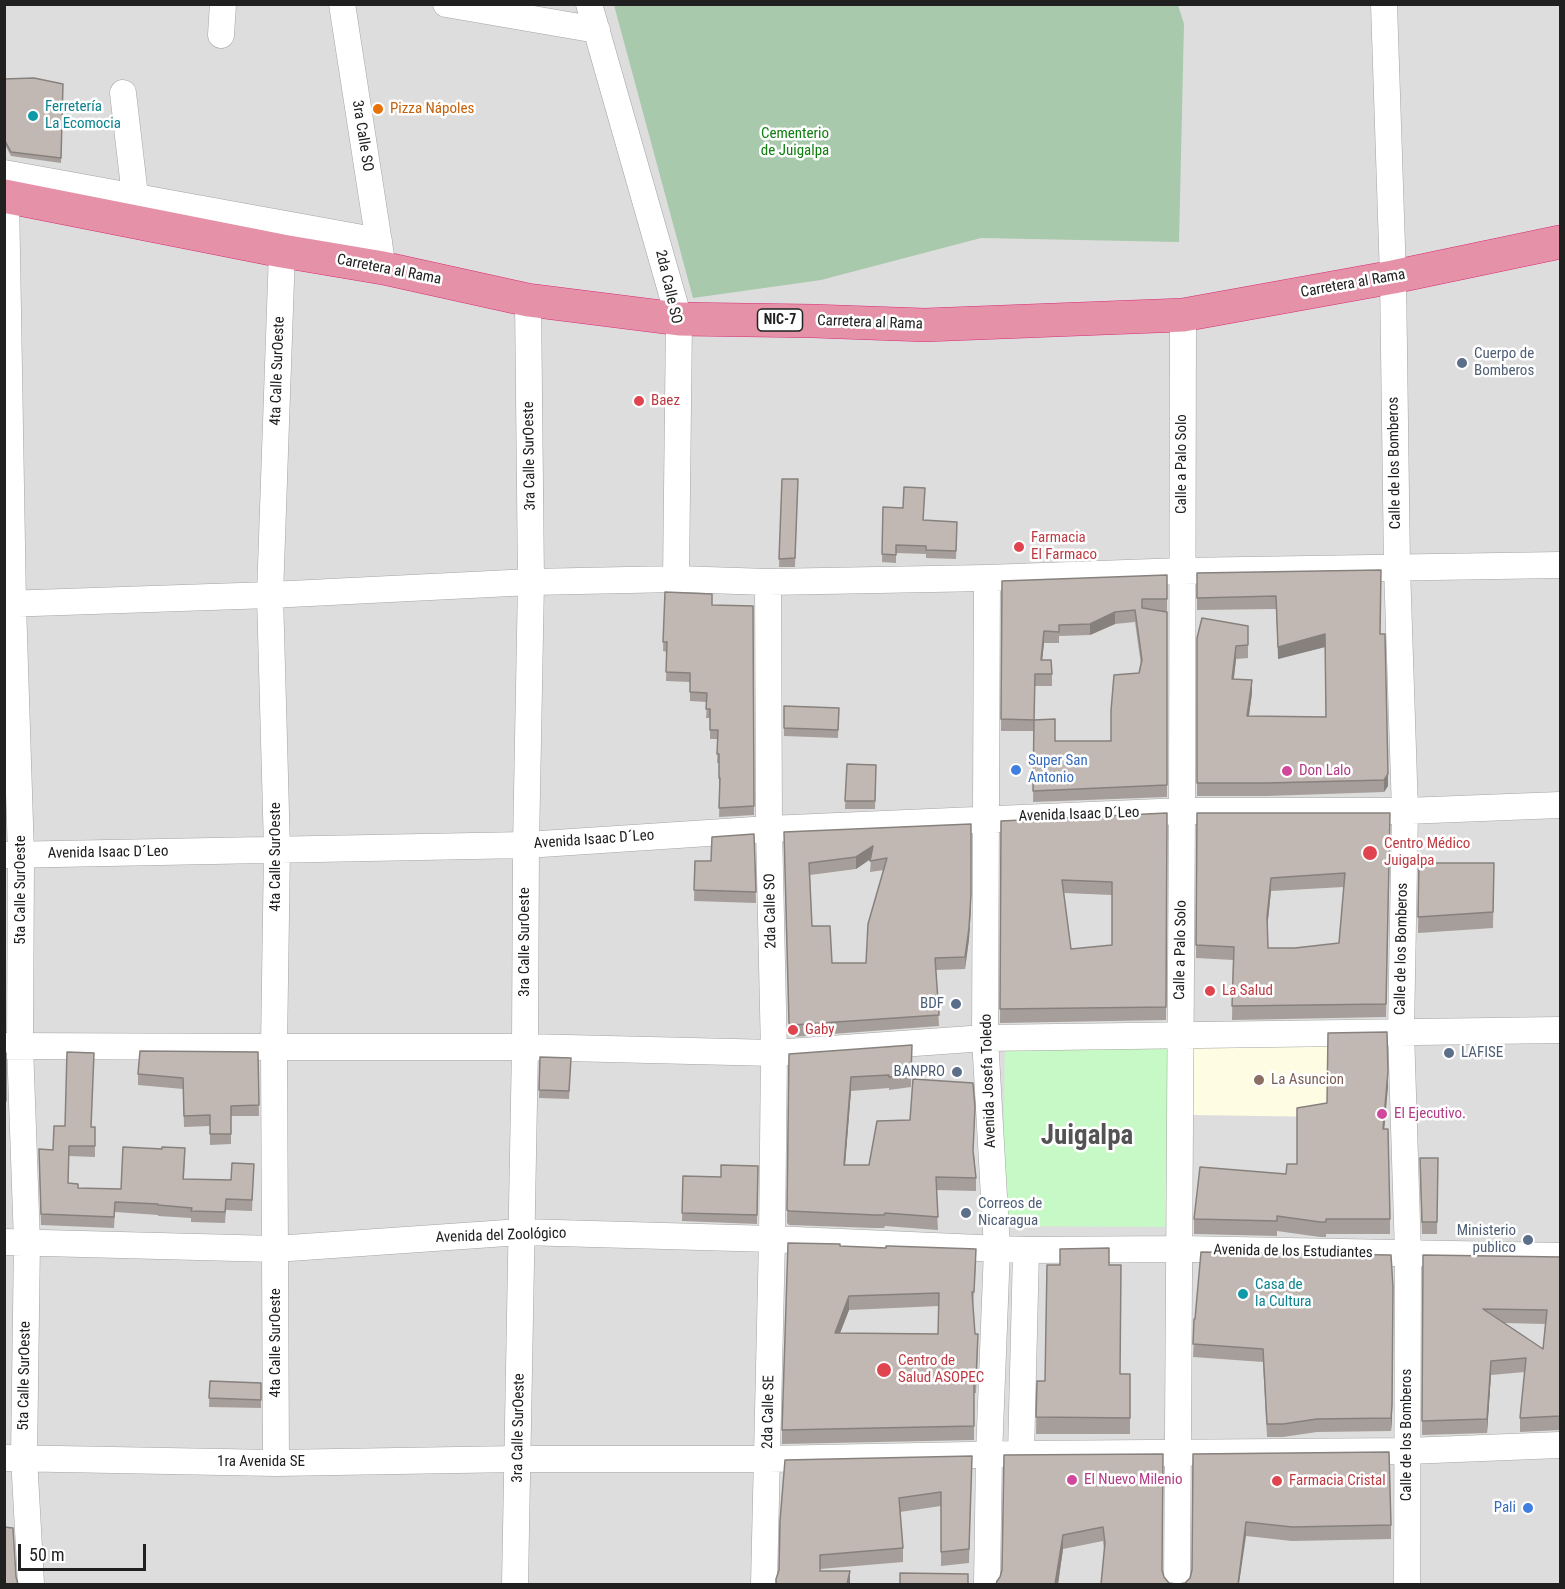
<!DOCTYPE html>
<html>
<head>
<meta charset="utf-8">
<style>
  body { margin:0 }
  #map { position:relative; width:1565px; height:1589px; overflow:hidden; background:#f0ece7; font-family:"Roboto Condensed",sans-serif }
  canvas { display:block }
  .frame { position:absolute; inset:0; border:6px solid #202020; pointer-events:none }
  .scale { position:absolute; left:18px; top:1544px; width:128px; height:27px; box-sizing:border-box; border:3px solid #202020; border-top:0; padding-left:8px; font-size:18px; line-height:21px; white-space:nowrap; color:#202020; -webkit-text-stroke:4px #fff; paint-order:stroke }
</style>
</head>
<body>
<div id="map">
<canvas width="1565" height="1589"></canvas>
<div class="frame"></div>
<div class="scale">50 m</div>
</div>
<script>
const ctx = document.querySelector('canvas').getContext('2d');
ctx.lineJoin = 'round';
function paint(path, color) { ctx.fillStyle = color; ctx.fill(path, 'evenodd'); }
function trace(path, color, width, dash) { ctx.strokeStyle = color; ctx.lineWidth = width; ctx.lineCap = dash ? 'butt' : 'round'; ctx.setLineDash(dash || []); ctx.stroke(path); }
function label(font, color, halo, rows, align = 'center') {
  ctx.font = font + ' "Roboto Condensed",sans-serif'; ctx.lineWidth = 5; ctx.setLineDash([]); ctx.textBaseline = 'middle'; ctx.strokeStyle = halo; ctx.fillStyle = color; for (const [text, x, y, turn = 0] of rows) {
    ctx.save(); ctx.translate(x, y); ctx.rotate((+turn || 0) * Math.PI / 180); ctx.textAlign = isNaN(turn) ? turn : align; if (halo) ctx.strokeText(text, 0, 0); ctx.fillText(text, 0, 0); ctx.restore();
  }
}
paint(new Path2D(`
  M5,5H1560V1584H5Z`), '#dedddd');
paint(new Path2D(`
  M1328,1043L1327,1117L1192,1115L1190,1044Z`), '#fefce2');
paint(new Path2D(`
  M614,5H1178L1184,24L1179,242L981,238L821,280L693,298Z`), '#a8c9ab');
paint(new Path2D(`
  M1005,1044L1176,1045L1173,1227L1002,1226Z`), '#c6f9c6');
const minor = new Path2D(`
  M342,4L381,256
  M446,4L597,30
  M589,4L679,319L676,579
  M1384,4L1393,277L1397,567L1405,811L1401,1031L1408,1254L1407,1584
  M221,35L223,4
  M123,93L137,213
  M4,173L379,241
  M6,196L13,604L21,855L20,1045L27,1242L24,1457L31,1584
  M987,578L985,1038L997,1249L989,1455L987,1584
  M4,604L270,595L531,582L676,579L768,582L987,578L1182,571L1560,565
  M4,855L526,845L769,829L1182,811H1405L1560,805
  M4,1046L274,1047H525L774,1053L985,1038L1560,1030
  M4,1242L275,1249L521,1232L772,1239L1026,1250L1021,1454
  M1026,1250L1179,1249L1560,1256
  M4,1458L276,1463L518,1459H768L1021,1454L1407,1451L1560,1445
  M276,1463L274,1047L277,849L270,595L282,251
  M515,1584L525,1047L526,845L531,582L528,300
  M764,1584L772,1239L774,1053L769,829L768,582
  M1177,1584L1182,811L1183,315`);
const highway = new Path2D(`
  M4,196L282,251L383,268L528,300L679,319L813,321L925,325L1183,315L1393,277L1560,242`);
trace(minor, '#a4a4a4', 27);
trace(highway, '#d82b75', 34);
trace(minor, '#fff', 26);
trace(highway, '#e591a8', 33);
paint(new Path2D(`
  M4,79L63,84L61,163L11,156L4,143Z
  M782,479H798L795,567H779Z
  M883,507L924,521L957,522L956,559L926,558V554L896,553V563L882,562Z
  M1381,570L1380,634L1388,786L1384,792L1267,796H1197V638L1248,626V658L1236,659L1234,679L1252,693L1249,716L1326,717L1325,647L1278,659L1276,609L1197,610V573Z
  M1167,575V611H1159L1167,612V797L1033,802L1034,731H1001L1002,581ZM1135,622L1141,665L1139,673L1111,741H1055L1034,720L1035,686H1052V674L1042,660L1044,643H1059V636L1090,635L1115,624Z
  M665,592L712,605L753,606L754,815L719,817L720,787H719V763H717L718,739H710V718H706L707,702L690,701V682L666,681L667,652L663,651Z
  M784,706L839,708L838,738L784,736Z
  M847,764L876,765L875,809H845Z
  M1167,813L1166,1020L1000,1023L1001,821ZM1064,893L1112,895V945L1071,949Z
  M1197,813H1390L1386,1017L1232,1020L1233,960L1196,958ZM1344,887L1339,943L1295,948H1268L1267,928L1271,891Z
  M971,824V906L969,939L965,969L936,970L939,1026L792,1037L789,1034L784,832ZM871,859L870,872L884,870L866,963H832L812,926L810,875L856,869Z
  M754,834L756,903L694,901L695,861H711Z
  M1419,863H1494L1493,928L1418,933Z
  M258,1052L259,1116H231V1144L210,1145V1126L184,1127L183,1089L138,1085V1074Z
  M789,1054L912,1059L911,1087L889,1090V1088L851,1091L845,1165H869L974,1154L976,1178V1191L936,1190L938,1230L885,1226L884,1228H875L789,1225L787,1223Z
  M540,1057L571,1058L569,1099L539,1098Z
  M1388,1086L1384,1129L1390,1219V1234H1326V1237H1320L1277,1231V1236L1194,1234V1219L1286,1174L1297,1164L1327,1103Z
  M92,1127H95V1157L69,1156L68,1183L78,1188L121,1189L185,1159L184,1179L231,1180L254,1164L252,1211L226,1210L225,1223L191,1222V1218L158,1216V1215L115,1212L114,1228L41,1225L39,1160Z
  M1438,1158L1437,1234H1422L1420,1170Z
  M758,1166L757,1224L682,1221L683,1176L721,1177Z
  M840,1246L976,1263L973,1305L975,1334L978,1348L976,1393H974V1440L782,1444V1430ZM939,1306L938,1334L840,1333L849,1310Z
  M1201,1252L1392,1419L1391,1431L1317,1432L1283,1437H1267L1263,1362L1193,1357L1195,1319Z
  M1423,1255L1560,1257V1430L1520,1432V1418L1525,1372L1491,1375L1487,1433L1422,1435ZM1505,1323L1545,1324L1543,1349Z
  M1109,1265L1120,1374H1130V1434H1036L1037,1381H1045Z
  M210,1381L261,1383V1408L209,1407Z
  M1193,1454L1391,1525V1539L1292,1541L1246,1536L1185,1583L1190,1578L1192,1570Z
  M1004,1455L1162,1570L1164,1577L1169,1583L1101,1584L1104,1550L1103,1541L1063,1549L1058,1584H996L1000,1577L1002,1570Z
  M972,1456L969,1563L941,1566V1506L900,1512L903,1548V1562L820,1569V1571L850,1584L779,1570Z`), '#a69e9a');
paint(new Path2D(`
  M1115,612V624L1090,635V624Z
  M1044,631V643L1041,671V660Z
  M1325,634V647L1278,659V647Z
  M1236,646V659L1232,691V679Z
  M1252,680V693L1247,728V716Z
  M1388,774V786L1384,792V780Z
  M971,824V906L969,939L965,969Z
  M873,846V857L856,869V857Z
  M1271,878V891L1267,930V917Z
  M1388,1071V1086L1383,1144V1129Z
  M851,1077V1091L844,1178V1165Z
  M1393,1287L1392,1419L1391,1431V1418Z
  M849,1296V1310L835,1346V1333Z
  M1491,1361V1375L1487,1433V1419Z
  M1246,1522V1536L1239,1584H1238Z
  M1063,1535V1549L1058,1584H1055Z
  M850,1571V1584H847Z`), '#87817d');
const building = new Path2D(`
  M34,78L63,84L61,158L11,152L4,139V79Z
  M782,479H798L795,558L779,559Z
  M904,487L925,488L923,520L957,522L956,551L926,550V546L896,545V555L882,554L883,507L903,508Z
  M1381,570L1380,634H1385L1388,774L1384,780L1267,783H1197V638L1202,618L1248,626V645L1236,646L1232,679L1252,680L1247,716L1326,717L1325,634L1278,647L1276,596L1197,598V573Z
  M1167,575V599H1142V608L1167,612V785L1033,791L1034,720L1001,719L1002,581ZM1135,610L1142,660L1139,673L1114,675L1111,711V741H1055V719L1034,720L1035,674H1052L1051,660H1041L1044,631L1059,632V625L1090,624L1115,612Z
  M665,592L712,594V605L753,606L754,806L719,808L720,778H719V754H717L718,730H710V709H706L707,693L690,692V673L666,672L667,642H663Z
  M784,706L839,708L838,730L784,728Z
  M847,764L876,765L875,801H845Z
  M1167,813L1166,1007L1000,1009L1001,821ZM1062,880L1112,882V945L1071,949Z
  M1197,813H1390L1386,1004L1232,1006L1234,947L1196,945ZM1345,873L1339,943L1295,948H1268L1267,917L1271,878Z
  M971,824V894L969,928L965,957L935,958L939,1015L792,1025L789,1023L784,832ZM873,846L870,861L887,858L868,924L866,963H832L830,926H812L809,863L856,857Z
  M754,834L756,892L694,890L695,861H711L712,837Z
  M1419,863H1494L1493,912L1418,917Z
  M1387,1032L1388,1071L1383,1129H1388L1390,1219H1326V1222H1320L1277,1216V1221L1194,1219L1200,1167L1286,1174L1287,1164H1297V1108L1327,1103L1328,1033Z
  M912,1045L911,1074L889,1077V1075L851,1077L844,1165H869L877,1121L910,1120L913,1079L973,1083L975,1107L973,1151L976,1178L936,1177L938,1217L885,1213L884,1215H875L789,1211L787,1210L789,1054Z
  M140,1051L258,1052L259,1105L231,1106V1134H210V1115L184,1116L183,1078L138,1074Z
  M67,1052L94,1053L91,1127H95V1146H69L68,1183L78,1184V1188L121,1189L123,1147L162,1149V1147L185,1148L183,1179L231,1180L232,1163L254,1164L252,1200L226,1199L225,1212L191,1211L192,1208L158,1205V1204L115,1202L114,1217L41,1214L39,1149L53,1150L54,1126H65Z
  M4,1053H6V1101H4Z
  M540,1057L571,1058L569,1091L539,1090Z
  M1420,1158H1438L1437,1222H1422Z
  M721,1165L758,1166L757,1215L682,1213L683,1176L721,1177Z
  M788,1243L840,1244V1246L886,1248V1246H889L976,1249L974,1292H972L975,1334H978L976,1379H974V1426L782,1430ZM939,1293L938,1334L835,1333L849,1296Z
  M1109,1248V1265H1121L1120,1374H1130V1418L1036,1417L1037,1381H1045L1047,1265H1060V1249Z
  M1201,1252L1391,1255L1393,1287L1392,1406L1391,1418L1317,1419L1283,1424H1267L1263,1349L1193,1344L1194,1319H1195Z
  M1423,1255L1560,1257V1416L1520,1418L1526,1358L1491,1361L1487,1419L1422,1421ZM1483,1309L1547,1310L1543,1349Z
  M210,1381L261,1383V1400L209,1398Z
  M1389,1452L1391,1525L1292,1527L1246,1522L1238,1584H1179L1185,1583L1190,1578L1192,1570L1193,1454Z
  M1163,1454L1162,1570L1164,1577L1169,1583L1176,1584H1101L1105,1543L1103,1527L1063,1535L1055,1584H996L997,1581L1000,1577L1002,1570L1004,1455Z
  M972,1456L969,1549L941,1552V1492L899,1498L903,1548L820,1555V1571H850L847,1584H776V1579L779,1570L780,1521L785,1460Z
  M4,1527L13,1528L16,1577L18,1584H4Z
  M900,1573L968,1574V1584H900Z`);
paint(building, '#c1b8b3');
trace(building, '#87817d', 1.5);
for (const [x, y, r, color] of [
  [378,109,6,"#e8710a"],
  [33,116,6,"#0f9aa8"],
  [1462,363,6,"#5c6f8a"],
  [639,401,6,"#e0444e"],
  [1019,547,6,"#e0444e"],
  [1016,770,6,"#3f7fe0"],
  [1287,771,6,"#d1479c"],
  [1370,853,8,"#e0444e"],
  [1210,991,6,"#e0444e"],
  [956,1004,6,"#5c6f8a"],
  [793,1030,6,"#e0444e"],
  [1449,1053,6,"#5c6f8a"],
  [957,1072,6,"#5c6f8a"],
  [1259,1080,6,"#8d6e63"],
  [1382,1114,6,"#d1479c"],
  [966,1213,6,"#5c6f8a"],
  [1528,1240,6,"#5c6f8a"],
  [1243,1294,6,"#0f9aa8"],
  [884,1370,8,"#e0444e"],
  [1072,1480,6,"#d1479c"],
  [1277,1481,6,"#e0444e"],
  [1528,1508,6,"#3f7fe0"]
]) { const dot = new Path2D(); dot.arc(x, y, r, 0, 2 * Math.PI); ctx.fillStyle = color; ctx.fill(dot); trace(dot, '#fff', 2); }
for (const [x, y, w] of [
  [780,320,45]
]) { const box = new Path2D(); box.roundRect(x - w / 2, y - 11, w, 22, 4.5); ctx.fillStyle = '#fff'; ctx.fill(box); trace(box, '#202020', 1.5); }
label('bold 14px', '#202020', null, [
  ["NIC-7",780,320]
]);
label('15px', '#0d838f', '#fff', [
  ["Ferretería",45,107],
  ["La Ecomocia",45,124],
  ["Casa de",1255,1285],
  ["la Cultura",1255,1302]
], 'left');
label('15px', '#c56008', '#fff', [
  ["Pizza Nápoles",390,109]
], 'left');
label('15px', '#0e7e0e', '#fff', [
  ["Cementerio",795,134],
  ["de Juigalpa",795,151]
]);
label('15px', '#202020', '#fff', [
  ["3ra Calle SO",362,136,81],
  ["Carretera al Rama",389,270,11],
  ["Carretera al Rama",1353,284,-10],
  ["2da Calle SO",668,287,77],
  ["Carretera al Rama",870,323,2],
  ["4ta Calle SurOeste",278,371,-88],
  ["3ra Calle SurOeste",530,456,-91],
  ["Calle de los Bomberos",1395,463,-91],
  ["Calle a Palo Solo",1182,464,-90],
  ["Avenida Isaac D´Leo",1079,815,-2],
  ["Avenida Isaac D´Leo",594,840,-4],
  ["Avenida Isaac D´Leo",108,853,-1],
  ["4ta Calle SurOeste",276,857,-90],
  ["5ta Calle SurOeste",21,890,-90],
  ["2da Calle SO",771,911,-91],
  ["3ra Calle SurOeste",525,942,-90],
  ["Calle de los Bomberos",1402,949,-89],
  ["Calle a Palo Solo",1181,950,-89],
  ["Avenida Josefa Toledo",989,1081,-92],
  ["Avenida del Zoológico",501,1236,-2],
  ["Avenida de los Estudiantes",1293,1252,1],
  ["4ta Calle SurOeste",276,1343,-90],
  ["5ta Calle SurOeste",25,1376,-89],
  ["2da Calle SE",769,1412,-89],
  ["3ra Calle SurOeste",519,1428,-89],
  ["Calle de los Bomberos",1407,1435,-90],
  ["1ra Avenida SE",261,1462]
]);
label('15px', '#4e5e75', '#fff', [
  ["Cuerpo de",1474,354],
  ["Bomberos",1474,371],
  ["BDF",944,1004,"right"],
  ["LAFISE",1461,1053],
  ["BANPRO",945,1072,"right"],
  ["Correos de",978,1204],
  ["Nicaragua",978,1221],
  ["Ministerio",1516,1231,"right"],
  ["publico",1516,1248,"right"]
], 'left');
label('15px', '#be3a42', '#fff', [
  ["Baez",651,401],
  ["Farmacia",1031,538],
  ["El Farmaco",1031,555],
  ["Centro Médico",1384,844],
  ["Juigalpa",1384,861],
  ["La Salud",1222,991],
  ["Gaby",805,1030],
  ["Centro de",898,1361],
  ["Salud ASOPEC",898,1378],
  ["Farmacia Cristal",1289,1481]
], 'left');
label('15px', '#366cbe', '#fff', [
  ["Super San",1028,761],
  ["Antonio",1028,778],
  ["Pali",1516,1508,"right"]
], 'left');
label('15px', '#b23c85', '#fff', [
  ["Don Lalo",1299,771],
  ["El Ejecutivo.",1394,1114],
  ["El Nuevo Milenio",1084,1480]
], 'left');
label('15px', '#785e54', '#fff', [
  ["La Asuncion",1271,1080]
], 'left');
label('bold 27px', '#535353', '#fff', [
  ["Juigalpa",1087,1137]
]);
</script>
</body>
</html>
